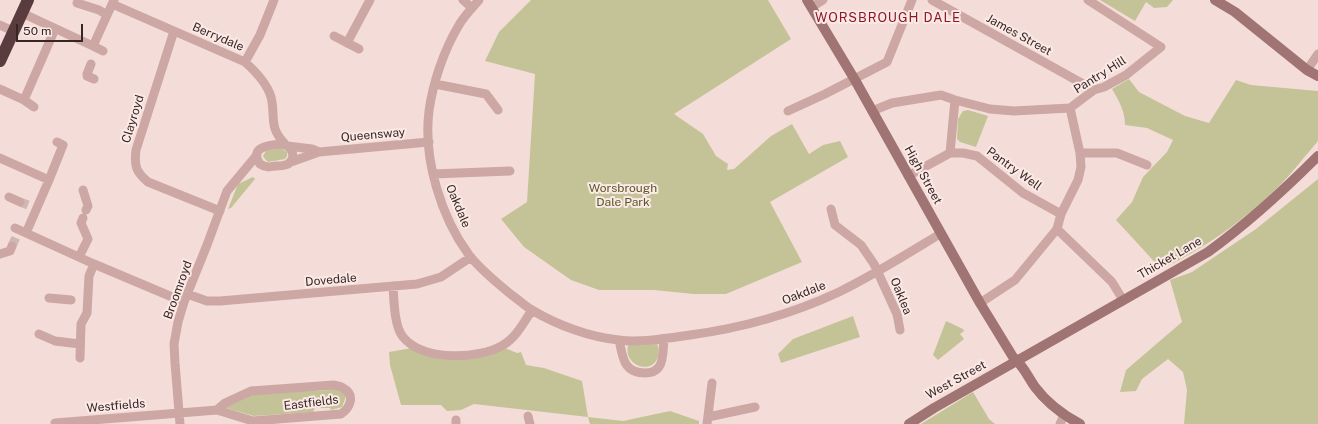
<!DOCTYPE html>
<html>
<head>
<meta charset="utf-8">
<style>
  body { margin:0 }
  #map { position:relative; width:1318px; height:424px; overflow:hidden; background:#f4ddd8; font-family:"Public Sans",sans-serif }
  canvas { display:block }
  .scale { position:absolute; left:16px; top:24px; width:67px; height:18px; box-sizing:border-box; border:2px solid #372626; border-top:0; padding-left:5px; font-size:12px; line-height:14px; white-space:nowrap; color:#372626; -webkit-text-stroke:3px #fbe9e5; paint-order:stroke }
</style>
</head>
<body>
<div id="map">
<canvas width="1318" height="424"></canvas>
<div class="scale">50 m</div>
</div>
<script>
const ctx = document.querySelector('canvas').getContext('2d');
ctx.lineJoin = 'round';
function paint(path, color) { ctx.fillStyle = color; ctx.fill(path, 'evenodd'); }
function trace(path, color, width, dash) { ctx.strokeStyle = color; ctx.lineWidth = width; ctx.lineCap = dash ? 'butt' : 'round'; ctx.setLineDash(dash || []); ctx.stroke(path); }
function label(font, color, halo, rows, align = 'center') {
  ctx.font = font + ' "Public Sans",sans-serif'; ctx.lineWidth = 4; ctx.setLineDash([]); ctx.textBaseline = 'middle'; ctx.strokeStyle = halo; ctx.fillStyle = color; for (const [text, x, y, turn = 0] of rows) {
    ctx.save(); ctx.translate(x, y); ctx.rotate((+turn || 0) * Math.PI / 180); ctx.textAlign = isNaN(turn) ? turn : align; if (halo) ctx.strokeText(text, 0, 0); ctx.fillText(text, 0, 0); ctx.restore();
  }
}
paint(new Path2D(`
  M531,0H768L791,39L674,114L703,134L716,156L728,164L727,170L734,169L771,136L792,124L809,154L823,145L840,141L848,157L770,202L802,262L726,294H694L654,290H599L571,280L524,247L501,219L527,202L535,74L485,61L499,32Z
  M1100,0H1173L1167,7L1154,8L1146,2L1135,21Z
  M1129,79L1139,92L1185,116L1209,123L1236,80L1251,85L1318,91V141C1305,156 1293,172 1280,185C1247,218 1203,250 1161,269L1116,220L1132,202L1143,177L1167,152L1173,140L1147,128L1125,125C1125,111 1119,101 1112,89Z
  M968,110L988,116L976,147L960,142L957,139L958,119L963,111Z
  M281,148L287,152V156L285,159L268,162L265,159L263,156L266,151Z
  M253,177L255,179L231,208L228,209L238,184Z
  M1318,179V424H1184L1187,390L1183,372L1168,359L1142,379L1136,391L1120,392L1126,370L1182,322L1170,280L1192,272L1256,229Z
  M853,316L860,337L781,363L778,354L793,339Z
  M946,321L963,329L964,331L960,334L964,339L938,360L933,355Z
  M657,343C659,348 659,351 658,356C653,376 623,366 628,345Z
  M412,348L434,356L505,348L517,353L521,352L526,365L544,368L582,381L588,417L623,421L670,411L699,421V424H590L588,417L474,404L461,410L447,411L441,405H401L390,365L389,352Z
  M331,387L344,392L346,396L342,407L331,410L330,408H315L313,412L254,416L226,408L227,405L259,392L275,394L276,391L310,388L312,391L330,390Z
  M973,392L989,419L995,424H921Z`), '#c4c397');
trace(new Path2D(`
  M20,202L28,205
  M12,246L16,237`), '#ceb8b4', 9, [9, 4.5]);
trace(new Path2D(`
  M463,0L472,8
  M479,0C472,8 464,16 459,25C444,50 433,82 429,111C423,159 441,217 469,255C481,270 498,284 513,296C519,300 525,306 532,310C557,325 589,337 619,340C640,343 669,338 690,335C742,328 792,314 839,292C874,275 907,254 940,234
  M932,0L1094,90
  M77,3L99,10L107,15
  M112,4L245,62C255,71 267,83 271,97C276,118 268,126 285,144
  M812,7L823,0
  M22,13L93,46L103,51
  M0,25L13,31
  M174,31L136,150C134,166 136,172 148,182L220,211
  M334,36L359,49
  M347,43L370,0
  M93,46L114,0
  M245,62L260,35L274,0
  M91,64L87,74V76L94,79
  M1307,70L1318,54
  M435,84L486,94L498,110
  M0,89L24,100L34,107
  M24,100L55,29
  M1070,108L1094,90L1104,87L1126,75L1161,47L1088,0
  M788,111L825,94L887,62L912,0
  M872,111L892,103L941,95L955,100L990,109L1014,111L1070,108
  M281,144C291,145 298,157 288,164C284,166 280,166 276,166C270,167 266,168 260,164C248,147 270,145 281,144Z
  M288,146L312,149L319,152
  M950,153L955,100
  M1080,153H1117L1147,165
  M0,158L49,180L26,233
  M291,162L319,152L429,142
  M433,174L510,171
  M908,176L950,153H963L977,156L1023,193L1061,214
  M49,180L63,145L57,142
  M83,190L88,206L86,210
  M9,197L20,202
  M831,209L835,225L861,245L874,264L897,314L900,330
  M15,228L94,264L184,302
  M1057,229L1112,282L1123,300
  M0,254L10,251L12,246
  M79,257L88,239L81,223L83,218
  M393,286C394,300 394,326 403,337C423,361 478,360 503,345C516,338 524,322 532,310
  M187,294L207,301H220L417,284L441,277L471,257
  M49,298L71,300
  M980,303L1015,280L1057,229L1061,214L1078,180L1081,167L1080,153L1070,108
  M39,334L55,341L80,344
  M619,340C623,357 623,373 645,373C650,373 656,371 659,367C664,360 663,347 664,339
  M80,358L81,324L87,313L89,276L94,264
  M528,416L530,424
  M708,417L755,407
  M456,420V424
  M55,423L217,410L225,403L251,391L334,385C337,386 341,386 343,388C356,395 350,408 341,414L253,421L217,410
  M180,424L175,363L174,344L178,322L184,302L207,245L227,191L257,155
  M707,424L712,383
  M1060,424L1064,415`), '#cda7a3', 9);
trace(new Path2D(`
  M807,0L855,80L980,303L1013,357C1023,365 1028,377 1035,387C1047,403 1063,415 1080,424
  M1215,0L1235,12L1307,70L1318,76
  M909,424L934,408L1208,252C1248,223 1284,190 1318,156`), '#a17474', 10);
trace(new Path2D(`
  M0,61L28,0`), '#593c3d', 12);
label('12px', '#372626', '#fbe9e5', [
  ["James Street",1019,35,29],
  ["Berrydale",218,37,23],
  ["Pantry Hill",1100,75,-32],
  ["Clayroyd",133,119,-73],
  ["Queensway",373,135,-5],
  ["Pantry Well",1014,169,36],
  ["High Street",923,175,61],
  ["Oakdale",458,206,67],
  ["Thicket Lane",1170,258,-30],
  ["Dovedale",331,280,-5],
  ["Broomroyd",178,290,-70],
  ["Oakdale",804,293,-21],
  ["Oaklea",901,296,68],
  ["West Street",956,380,-29],
  ["Eastfields",311,403,-7],
  ["Westfields",116,406,-5]
]);
label('12px', '#575827', '#fbe9e5', [
  ["Worsbrough",623,188],
  ["Dale Park",623,202]
]);
ctx.letterSpacing = '1px';
label('13px', '#8e1725', '#fbe9e5', [
  ["WORSBROUGH DALE",888,18]
]);
ctx.letterSpacing = '0px';
</script>
</body>
</html>
